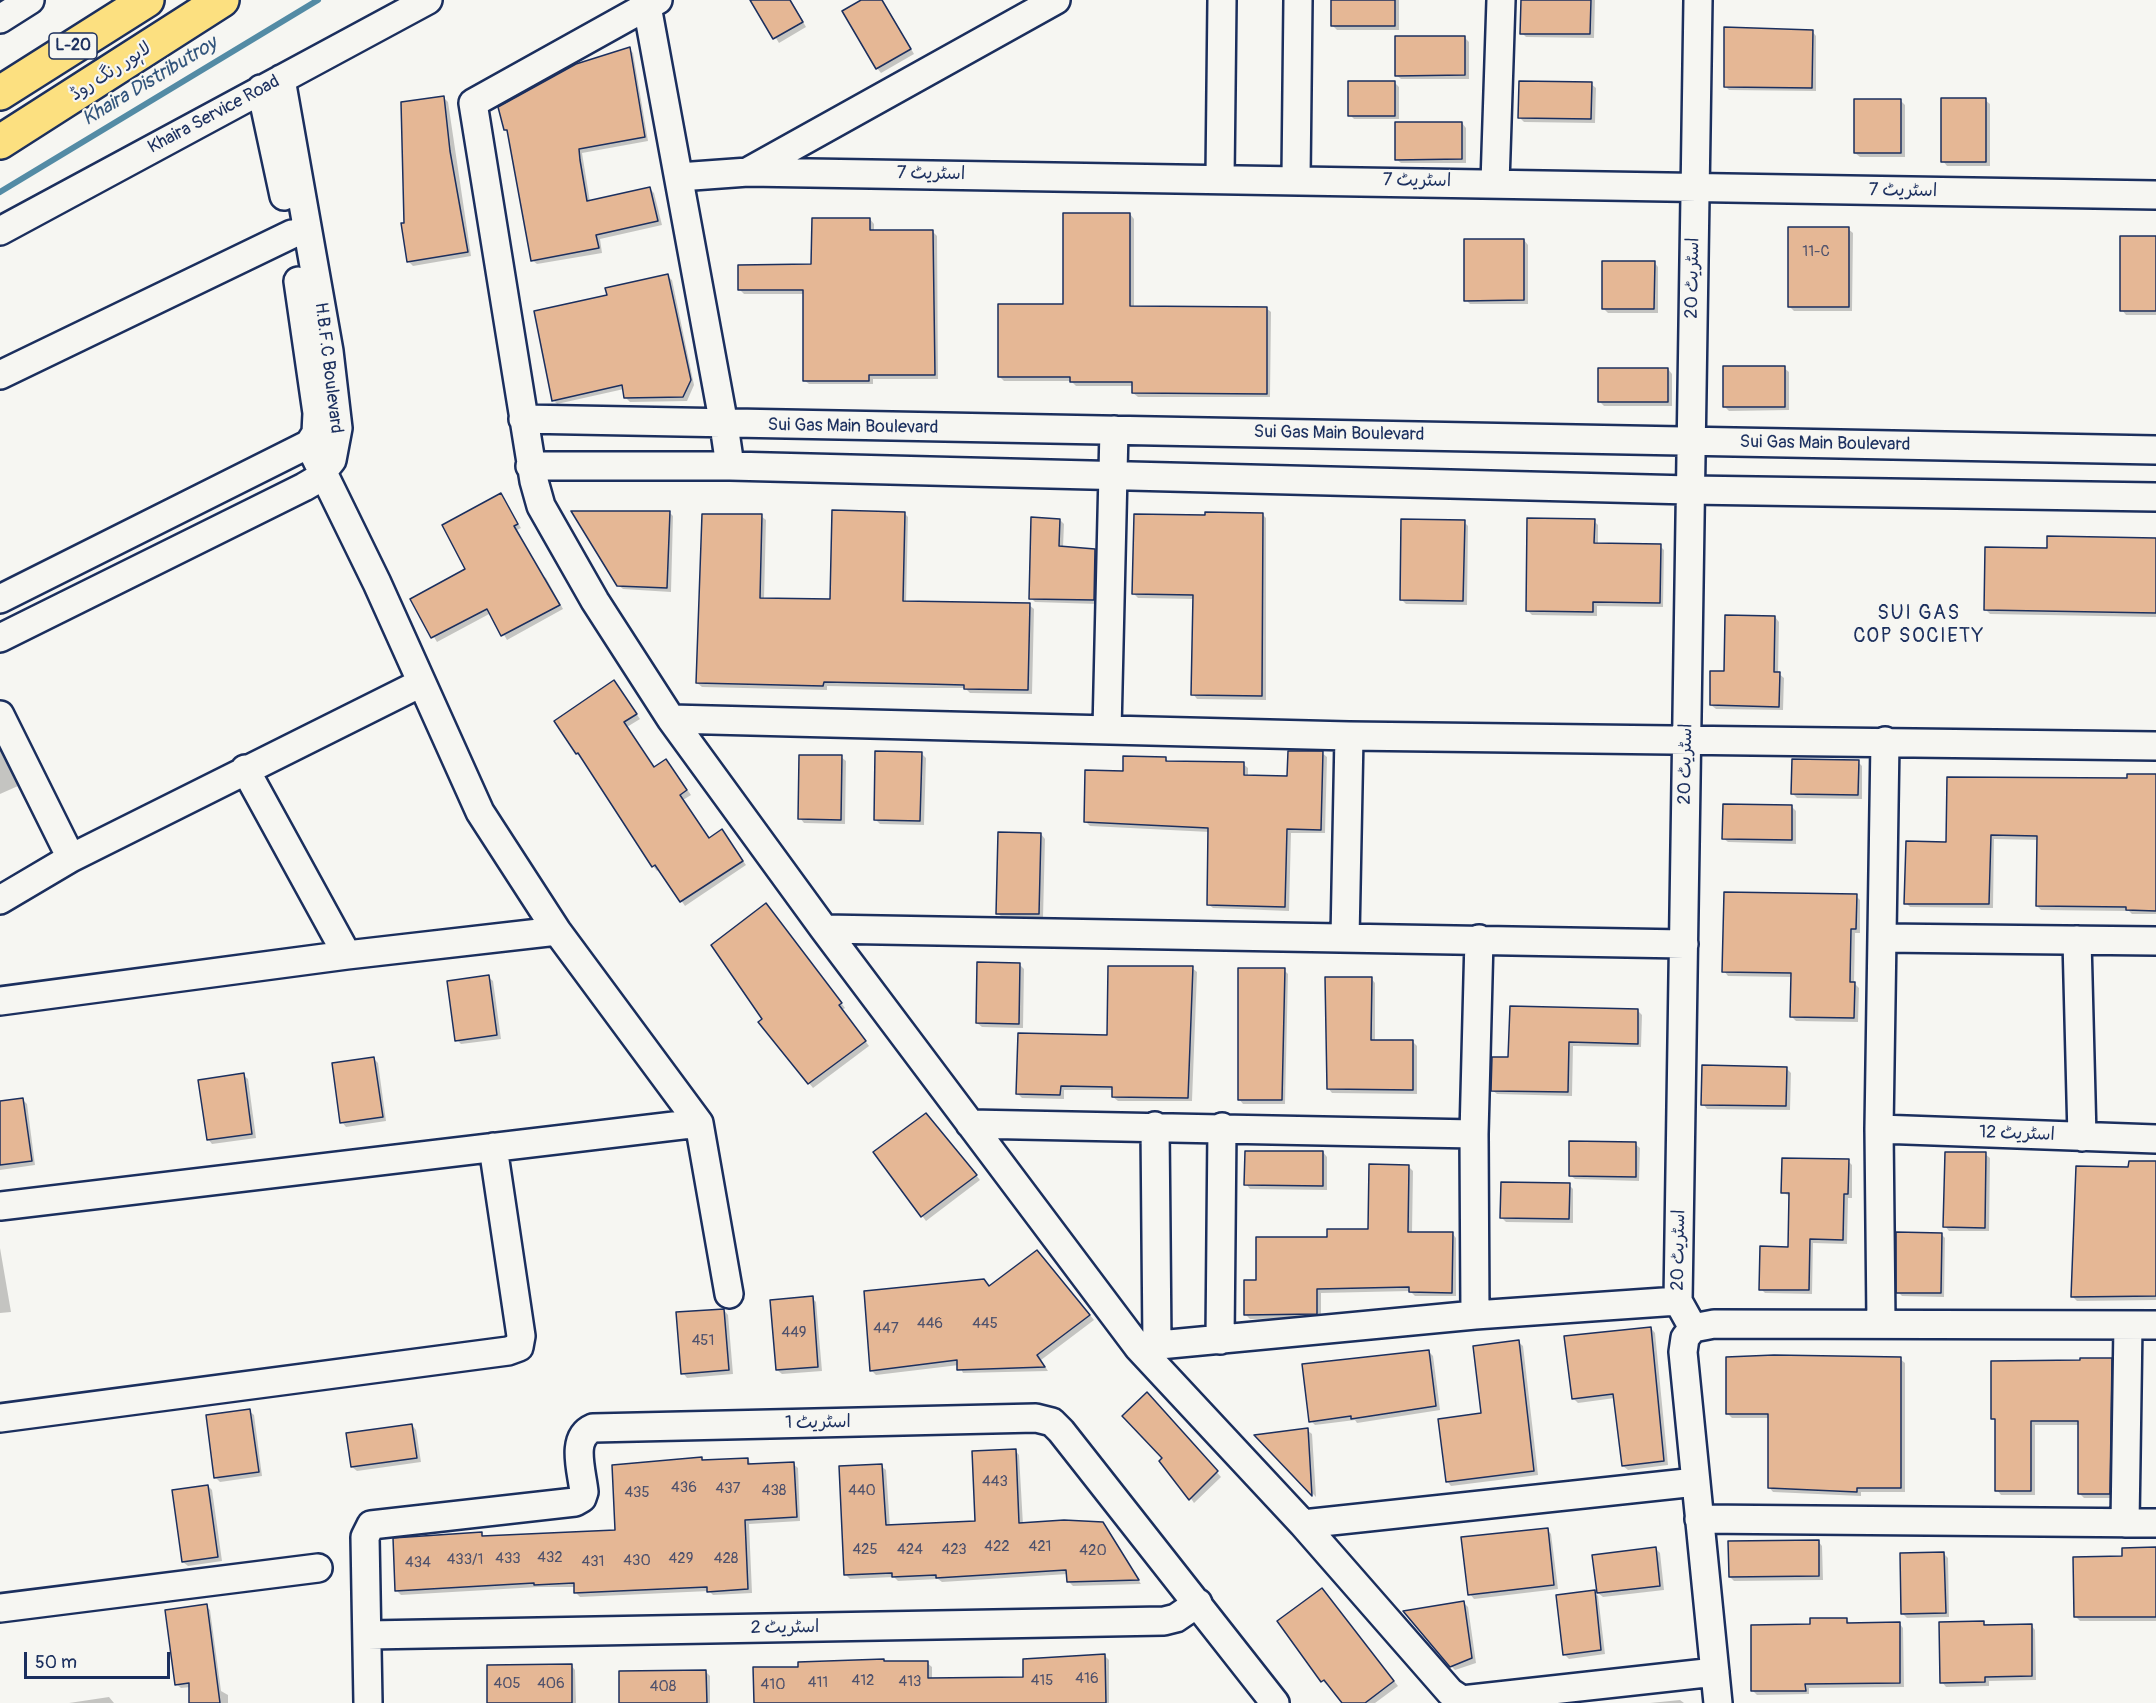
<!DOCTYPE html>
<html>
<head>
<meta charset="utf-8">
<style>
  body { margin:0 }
  #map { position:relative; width:2156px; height:1703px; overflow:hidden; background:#f6f6f2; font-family:Pangolin,sans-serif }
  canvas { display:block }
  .scale { position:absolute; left:24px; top:1652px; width:146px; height:27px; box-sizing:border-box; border:3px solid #1b2f5e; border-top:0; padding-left:8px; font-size:18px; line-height:21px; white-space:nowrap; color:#1b2f5e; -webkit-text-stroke:4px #f6f6f2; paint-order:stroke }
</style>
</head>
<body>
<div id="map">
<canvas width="2156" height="1703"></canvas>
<div class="scale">50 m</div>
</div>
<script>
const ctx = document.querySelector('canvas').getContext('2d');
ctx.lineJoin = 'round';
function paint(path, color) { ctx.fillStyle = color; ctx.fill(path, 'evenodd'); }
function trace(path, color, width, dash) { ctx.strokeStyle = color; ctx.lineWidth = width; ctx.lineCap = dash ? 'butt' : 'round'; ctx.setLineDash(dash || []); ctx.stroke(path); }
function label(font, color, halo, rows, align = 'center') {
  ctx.font = font + ' Pangolin,"Playpen Sans Arabic",sans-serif'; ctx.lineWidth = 4.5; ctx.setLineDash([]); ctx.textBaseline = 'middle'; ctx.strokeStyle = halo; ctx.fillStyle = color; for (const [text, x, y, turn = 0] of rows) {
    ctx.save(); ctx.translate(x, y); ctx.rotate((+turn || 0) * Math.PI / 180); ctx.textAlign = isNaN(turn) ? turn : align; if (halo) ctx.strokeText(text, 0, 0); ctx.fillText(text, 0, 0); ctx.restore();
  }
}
paint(new Path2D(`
  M752,0H791L806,27L779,43Z
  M864,0H883L914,54L881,73L877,68Z
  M1333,0H1399V30H1337L1333,26Z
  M1522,0H1595L1594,38L1526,37L1522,33Z
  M1812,31L1816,36V91L1729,90L1725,86Z
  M1465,38L1469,42V79H1401L1396,75Z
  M629,49L633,53L648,141L582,153L590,202L650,189L654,193L662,225L600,239L602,253L537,264L532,260L510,134L505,130Z
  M1394,82L1399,87V119H1354L1350,115Z
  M1591,84L1596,88L1595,123L1524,122L1520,118Z
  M444,98L448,102L471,256L413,266L409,262L402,225L406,224Z
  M1900,100L1905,105V157H1860L1855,153Z
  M1985,100L1990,104V166H1947L1943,161Z
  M1462,123L1466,128V163H1401L1396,159Z
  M1130,214L1134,219V308H1266L1271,312L1270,397H1138L1133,393V386H1076L1071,381H1004L999,376L1065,306Z
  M870,219L874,224V231L933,232L937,236L938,379H873V384H809L804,380L805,294H744L740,290L813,266Z
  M1848,229L1853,233L1852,311H1794L1789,306Z
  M2156,237V315H2126L2122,310Z
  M1524,240L1528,245V304H1470L1466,300Z
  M1654,262L1658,267V313H1608L1604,309Z
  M667,276L672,280L694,385L687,401L630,402L625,397L624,389L557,404L553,400L608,296Z
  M1784,368L1789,372V410L1729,411L1724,406Z
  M1668,369L1672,374V406H1604L1600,402Z
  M501,495L521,528L517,530L541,574L546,578L563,609L507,640L491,613L437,642L412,600L467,570Z
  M669,512L673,516L671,592L623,589L618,585Z
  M904,513L908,517L906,603L1029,605L1034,609L1032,694L970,693L965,688H932L827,686V690L702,687L697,683L761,516L766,520L764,599L832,601Z
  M1262,514L1266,518V700L1197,699L1193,694L1195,599L1138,598L1134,594L1135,516Z
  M1060,520L1064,524L1063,547L1095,550L1099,554L1098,604L1035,602L1031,598Z
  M1594,521L1598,525V545L1660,546L1664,550L1663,607L1597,606V616L1532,615L1527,610Z
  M1464,522L1468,526L1467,605L1406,604L1401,599Z
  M2156,540V617L1990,614L1986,610L2048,549Z
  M1775,617L1779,622L1778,673L1784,678L1783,710L1716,709L1711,705L1725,672Z
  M618,687L640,719L627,727L655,768L666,760L670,765L691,795L683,800L710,839L726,836L746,865L685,906L660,869L657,871L653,866L583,757L577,753Z
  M0,749L18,786L0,794Z
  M921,753L926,758L924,825L880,824L875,819Z
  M1322,753L1327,757L1325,833H1291L1289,911L1213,908L1208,904L1210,832L1090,826L1086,822L1125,772L1165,758L1170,763L1243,764L1248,768V777L1289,778Z
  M841,757L846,761L845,824L804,823L800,818Z
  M1858,762L1862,766V799L1797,798L1793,794Z
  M2156,776V914H2132L2129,911L2041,910L2037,906L2039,840L1994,839L1993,908L1910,907L1906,903L1947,843L2128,779Z
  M1792,807L1796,811V844L1728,842L1723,838Z
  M1041,834L1045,839L1043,918L1002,917L997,913Z
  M1856,896L1860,900V933H1855L1854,983L1859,988L1858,1022L1796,1021L1792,1017V977L1728,976L1724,971Z
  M770,910L845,1008L842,1010L869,1046L813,1088L760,1022L764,1019Z
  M1019,964L1024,969L1023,1028L982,1027L977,1023Z
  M1192,968L1197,972L1192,1101H1118L1113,1097V1090H1064V1099L1022,1098L1018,1094L1108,1037Z
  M1284,970L1288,974L1285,1104H1243L1239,1099Z
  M488,977L493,981L501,1039L461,1044L457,1040Z
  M1371,978L1375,983V1042H1413L1417,1046V1094L1332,1093L1328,1088Z
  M1638,1011L1642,1015L1641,1047L1573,1046L1572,1096L1497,1094L1492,1090L1510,1059Z
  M374,1059L378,1063L386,1121L346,1127L342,1122Z
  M1786,1068L1791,1073L1790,1110L1707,1109L1703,1104Z
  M243,1075L248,1079L256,1138L212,1144L208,1139Z
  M22,1099L27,1104L35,1165L0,1170V1102Z
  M931,1119L980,1180L926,1221L875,1153Z
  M1635,1144L1640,1148L1639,1181L1575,1179L1570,1175Z
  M1323,1152L1327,1157V1190L1250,1189L1246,1184Z
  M1985,1154L1990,1158L1989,1231H1949L1945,1226Z
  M1848,1161L1852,1165V1198H1848L1847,1244L1813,1243L1812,1294L1765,1293L1761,1289L1789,1248L1790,1197L1783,1192Z
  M2156,1163V1300L2077,1301L2072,1296L2130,1169Z
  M1408,1166L1413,1171L1412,1233H1452L1456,1238V1296H1415L1410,1291L1321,1293V1318L1250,1319L1246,1315L1329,1239L1370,1231Z
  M1569,1185L1573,1189V1223L1506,1222L1502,1218Z
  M1941,1234L1945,1238L1944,1297L1902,1296L1898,1292Z
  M0,1248L11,1312L0,1313Z
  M1041,1256L1094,1320L1041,1360L1048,1371L963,1373L959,1365L876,1375L871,1370L990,1287Z
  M812,1298L816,1302L822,1371L782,1374L777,1370Z
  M724,1310L728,1315L733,1374L687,1378L683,1373Z
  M1651,1328L1655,1333L1668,1465L1628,1470L1623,1466L1615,1398L1578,1403L1573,1398Z
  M1518,1342L1523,1346L1538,1475L1451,1486L1447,1481Z
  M1429,1352L1433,1356L1440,1410L1357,1423L1355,1420L1315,1425L1311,1421Z
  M1900,1359L1905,1363V1492H1861V1496L1773,1492L1769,1487V1418H1732L1727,1413Z
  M2111,1359L2116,1364L2114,1498H2084L2079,1493V1425H2035V1495H2001L1997,1490V1422L1993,1418L2082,1362Z
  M1151,1398L1221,1477L1194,1503L1164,1459Z
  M249,1411L254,1415L262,1476L220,1482L216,1478Z
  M412,1425L416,1430L421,1462L357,1471L352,1467Z
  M1307,1430L1312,1434L1316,1497L1257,1436Z
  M1015,1450L1019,1455L1023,1525L1102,1523L1141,1584L1073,1586L1068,1581V1574L942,1582L938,1579L898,1581L894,1577L850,1579L846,1575L881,1466L886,1470L890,1527L977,1522Z
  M702,1459L705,1461L748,1459L752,1466L793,1464L798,1468L800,1521L749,1524L752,1593L713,1595L709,1591L580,1597L576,1593L575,1587H538L401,1595L397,1591L481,1534L485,1538L617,1532Z
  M208,1486L212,1490L222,1561L188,1566L183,1562Z
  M1547,1529L1551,1534L1558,1589L1474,1599L1470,1594Z
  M1818,1541L1822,1546L1823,1580L1734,1581L1730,1577Z
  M1656,1549L1660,1553L1664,1590L1603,1597L1598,1593Z
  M2156,1549V1621H2080L2076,1617L2124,1557Z
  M1944,1554L1948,1558L1949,1617L1907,1618L1902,1613Z
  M1594,1592L1598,1596L1605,1654L1569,1659L1564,1654Z
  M1326,1594L1398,1686L1375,1703H1344L1329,1684L1327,1685L1323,1681L1279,1622Z
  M1463,1602L1468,1607L1476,1663L1455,1670L1451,1666Z
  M206,1606L210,1610L221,1691L228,1695V1703H191V1687L181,1688L176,1684Z
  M1846,1619L1851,1624L1899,1623L1903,1628L1904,1687L1809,1688V1694L1757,1695L1753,1691L1812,1625Z
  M1941,1623L2031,1625L2035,1630L2036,1680L1989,1681V1686L1946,1687L1942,1682Z
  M1105,1656L1109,1660V1703H754L799,1669L884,1660L886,1663H927L932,1667V1679H1024Z
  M571,1665L575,1670L576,1703H488Z
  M706,1672L710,1676V1703H621Z
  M109,1697L114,1703H69Z
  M1680,1700L1684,1703H1650Z`), '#0003');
trace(new Path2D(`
  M0,192L318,0`), '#538ba5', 6);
const building = new Path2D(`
  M750,0H790L803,22L773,39Z
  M861,0H882L911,49L876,69L842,11Z
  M1331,0H1395V26H1331Z
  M1521,0H1591L1590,34H1520Z
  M1724,27L1813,30L1812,88L1724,87Z
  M1395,36H1465V75L1395,76Z
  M630,47L645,137L579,149L580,160L587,201L650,187L658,221L596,235L599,248L531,261L507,130H504L498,107L576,64Z
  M1348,81H1395V116H1348Z
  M1519,81L1592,82L1591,119L1518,118Z
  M444,96L450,151L468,252L407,262L401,223H404L401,102Z
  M1941,98H1986V162H1941Z
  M1854,99H1901V153H1854Z
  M1395,122H1462V159L1395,160Z
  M1063,213H1130V306L1267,307V394L1132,393V382H1070V377H998V304H1063Z
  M812,218H870V230H933L935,375H869V381H803V290H738V265L811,264Z
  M1788,227H1849V307H1788Z
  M2120,236H2156V311H2120Z
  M1464,239H1524V300L1464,301Z
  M1602,261H1655L1654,309H1602Z
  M668,274L691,380L683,397L624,398L622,385L552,401L534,311L607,295L605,288Z
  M1723,366H1785V407H1723Z
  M1598,368H1668V402H1598Z
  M501,493L518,524L514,526L560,605L501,636L487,609L431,638L410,599L465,569L442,525Z
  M832,510L905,512L903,601L1030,603L1028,690L964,689V685L926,684L824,682L823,686L696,683L702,514H762L760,598L830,599Z
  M571,511H670L667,588L617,586Z
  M1205,512L1263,513L1262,696L1191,695L1193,595L1132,594L1134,514L1205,515Z
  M1031,517L1060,519L1059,546L1095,549L1094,600L1029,599Z
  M1527,518L1595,519L1594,543L1661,544L1660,603L1593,602V612L1526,611Z
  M1401,519L1465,520L1463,601L1400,600Z
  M2047,536L2156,538V613L1984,610L1985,547L2047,548Z
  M1725,615L1775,616L1774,672H1780L1779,707L1710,705V671H1724Z
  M614,680L637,714L624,722L654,767L666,759L687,790L680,795L709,838L722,829L743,861L680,902L655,865L652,867L578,753L576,754L554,721Z
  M875,751L922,752L920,821L874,820Z
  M1288,751H1323L1321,830L1287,829L1285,907L1207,905L1208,828L1084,822L1085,770L1123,771V756L1166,757V761L1244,762V775L1287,776Z
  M799,755H842L841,820L798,819Z
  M1792,759L1859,760L1858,795L1791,794Z
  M2127,774H2156V911L2126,910V907L2036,906L2037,836L1991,835L1989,904H1904L1906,841L1946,842L1947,777L2127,778Z
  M1723,804L1792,805V840L1722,839Z
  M998,832L1041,833L1039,914H996Z
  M1724,892L1857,894L1856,929H1851L1850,982H1855L1854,1018L1790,1017L1791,973L1722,972Z
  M766,903L842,1003L839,1005L866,1041L808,1084L758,1022L762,1019L711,945Z
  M977,962L1020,963L1019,1024L976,1023Z
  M1108,966H1193L1188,1098L1112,1097V1087L1061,1086L1060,1095L1016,1094L1018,1033L1107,1035Z
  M1238,968H1285L1282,1100H1238Z
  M489,975L497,1035L455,1041L447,981Z
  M1325,977H1372L1371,1040H1413V1090L1327,1089Z
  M1510,1006L1638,1009V1044L1569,1042L1568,1092L1491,1091L1492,1057H1508Z
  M374,1057L383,1117L340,1123L332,1063Z
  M1702,1065L1787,1067L1786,1106L1701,1105Z
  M244,1073L252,1134L207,1140L198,1080Z
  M23,1098L32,1161L0,1165V1101Z
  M926,1113L977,1175L921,1217L873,1152Z
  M1569,1141L1636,1142V1177L1569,1176Z
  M1245,1151H1323V1186L1244,1185Z
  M1945,1152H1986L1985,1228L1943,1227Z
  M1782,1158L1849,1159L1848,1194H1844L1843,1240L1810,1239L1809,1290H1759L1760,1246L1788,1247L1789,1193H1781Z
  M2129,1161H2156V1296L2071,1297L2076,1166L2128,1167Z
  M1369,1164L1409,1165L1408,1232H1453L1452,1293L1409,1292V1287L1317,1289V1314L1244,1315V1280H1256V1237H1327V1229H1368Z
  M1501,1182L1570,1183L1569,1219L1500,1218Z
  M1896,1232L1942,1233L1941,1293H1896Z
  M1037,1250L1090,1315L1037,1355L1045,1367L957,1370V1360L870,1371L864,1291L984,1279L989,1286Z
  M813,1296L818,1367L776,1370L770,1300Z
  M724,1309L729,1370L681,1374L676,1312Z
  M1651,1327L1664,1461L1622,1466L1613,1394L1572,1399L1564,1336Z
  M1519,1340L1534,1471L1446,1482L1438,1419L1481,1413L1473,1346Z
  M1429,1350L1436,1406L1351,1419V1416L1309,1422L1302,1364Z
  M1774,1355L1901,1357V1488H1857V1492L1768,1488V1414H1726V1357Z
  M2080,1358H2112L2110,1494H2078V1421H2031V1491H1995V1419H1991V1361L2080,1360Z
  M1147,1392L1218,1471L1189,1500L1159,1461L1162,1458L1122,1416Z
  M250,1409L259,1472L214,1478L206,1415Z
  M412,1424L417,1458L351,1467L346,1433Z
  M1308,1428L1312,1496L1254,1435Z
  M1016,1449L1019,1523L1064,1520L1103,1522L1139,1580L1067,1582L1066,1570L936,1578V1575L892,1577V1573L844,1575L839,1466L882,1464L886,1525L975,1521L972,1451Z
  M702,1457V1460L748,1458V1464L794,1462L797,1517L745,1520L748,1589L707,1592V1587L574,1593V1583L534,1585V1583L395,1591L393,1538L482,1532V1536L615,1530L612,1465Z
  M208,1485L218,1557L182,1562L172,1490Z
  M1548,1528L1554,1585L1468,1595L1461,1537Z
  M1819,1540V1576L1729,1577L1728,1541Z
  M1656,1547L1660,1586L1597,1593L1592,1555Z
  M2156,1547V1617H2074L2073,1557L2122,1556V1548Z
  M1944,1552L1946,1613L1901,1614L1900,1553Z
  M1322,1588L1394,1681L1365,1703H1342L1324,1680L1321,1682L1277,1621Z
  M1595,1590L1601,1650L1563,1655L1556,1595Z
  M1464,1601L1472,1658L1450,1667L1403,1611Z
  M207,1604L220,1703H189V1683L175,1685L165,1610Z
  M1810,1618H1847V1623L1900,1622V1683L1805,1684L1806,1691H1751V1625L1810,1624Z
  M1984,1621V1625L2032,1624V1676L1985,1677V1682L1940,1683L1939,1622Z
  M1105,1654L1106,1703H754L753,1667H798V1662L884,1659V1661H928V1678L1023,1677V1659Z
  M572,1664V1703H487V1665Z
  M706,1670L707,1703H619V1671Z`);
paint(building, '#e5b795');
trace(building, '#1b2f5e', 1.5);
const minor = new Path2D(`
  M658,0L473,103L534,481L541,506L595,601L671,719L824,929L1138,1347L1303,1524L1450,1692L1462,1700L1715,1672
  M1698,0L1678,1301L1693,1328L1685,1338L1683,1352L1718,1703
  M647,6L724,425L730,466
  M0,19L30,0
  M261,89L284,196
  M749,171L1056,0
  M679,177L748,172C1217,178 1687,189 2156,195
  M1220,178L1222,0
  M1296,178L1298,0
  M1495,183L1501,0
  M0,231L428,0
  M0,375L292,234
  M523,419L2156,450
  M309,444L377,583L480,812L557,931L699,1123L729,1294
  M530,466H730L1690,490L2156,497
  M0,599L309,444L316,433L317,413L298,281
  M0,638L304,487L316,480L332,460L338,428L329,351L281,79
  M0,715L71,858
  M671,719L1349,736L2156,746
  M1107,730L1114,430
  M245,769L347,955
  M0,900L71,858L421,683
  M824,929L1684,944
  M1345,938L1349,736
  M1882,938L2156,941
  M2077,940L2082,1137
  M0,1001L347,955L557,931
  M970,1124L1474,1134
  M1155,1126L1157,1345
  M1879,1129L2156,1139
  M0,1206L699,1123
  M1475,1315L1474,1134L1479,939
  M1881,1323L1879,1129L1885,741
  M1693,1328L1714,1324L2156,1325
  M1220,1340L1222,1127
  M1138,1347L1475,1315L1678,1301
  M0,1418L508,1351L519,1347L521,1336L493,1147
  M1699,1519L2156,1523
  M2125,1523L2128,1325
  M1303,1524L1696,1482
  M0,1608L318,1568
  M368,1635L1164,1621L1176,1618L1198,1603
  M368,1703L365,1537L371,1525L575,1502L582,1498L584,1492C582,1471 570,1438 593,1428L1036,1418L1052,1422L1061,1431L1275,1703`);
const highway = new Path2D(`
  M0,93L147,0
  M0,142L222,0`);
trace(minor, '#1b2f5e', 32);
trace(highway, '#1b2f5e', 38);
trace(minor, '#f6f6f2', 27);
trace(highway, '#fce080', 33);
label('15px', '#4e516c', null, [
  ["11-C",1816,252],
  ["446",930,1324],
  ["445",985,1324],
  ["447",886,1329],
  ["449",794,1333],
  ["451",703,1341],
  ["443",995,1482],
  ["436",684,1488],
  ["437",728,1489],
  ["438",774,1491],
  ["440",862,1491],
  ["435",637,1493],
  ["422",997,1547],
  ["421",1040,1547],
  ["425",865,1550],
  ["424",910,1550],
  ["423",954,1550],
  ["420",1093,1551],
  ["432",550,1558],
  ["433",508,1559],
  ["429",681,1559],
  ["428",726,1559],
  ["433/1",465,1560],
  ["430",637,1561],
  ["431",593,1562],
  ["434",418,1563],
  ["416",1087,1679],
  ["412",863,1681],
  ["415",1042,1681],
  ["413",910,1682],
  ["411",818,1683],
  ["405",507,1684],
  ["406",551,1684],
  ["410",773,1685],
  ["408",663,1687]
]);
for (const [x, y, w] of [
  [73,46,48]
]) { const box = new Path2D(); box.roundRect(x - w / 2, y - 13, w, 26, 4.5); ctx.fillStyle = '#f6f6f2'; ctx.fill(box); trace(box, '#1b2f5e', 1.5); }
label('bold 16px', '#1b2f5e', null, [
  ["L-20",73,46]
]);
label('18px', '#1b2f5e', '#f6f6f2', [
  ["لاہور رنگ روڈ",111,72,-33],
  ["Khaira Service Road",214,115,-28],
  ["اسٹریٹ 7",931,174,1],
  ["اسٹریٹ 7",1417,181,1],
  ["اسٹریٹ 7",1903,191,1],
  ["اسٹریٹ 20",1693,278,-89],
  ["H.B.F.C Boulevard",328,368,83],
  ["Sui Gas Main Boulevard",853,427,1],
  ["Sui Gas Main Boulevard",1339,434,1],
  ["Sui Gas Main Boulevard",1825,444,1],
  ["اسٹریٹ 20",1686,764,-89],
  ["اسٹریٹ 12",2017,1134,2],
  ["اسٹریٹ 20",1679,1250,-89],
  ["اسٹریٹ 1",818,1423,-1],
  ["اسٹریٹ 2",785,1628,-1]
]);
label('italic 20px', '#32557c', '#f6f6f2', [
  ["Khaira Distributroy",150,82,-31]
]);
ctx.letterSpacing = '1.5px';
label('20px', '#1b2f5e', '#f6f6f2', [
  ["SUI GAS",1919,614],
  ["COP SOCIETY",1919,637]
]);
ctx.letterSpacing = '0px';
</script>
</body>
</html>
